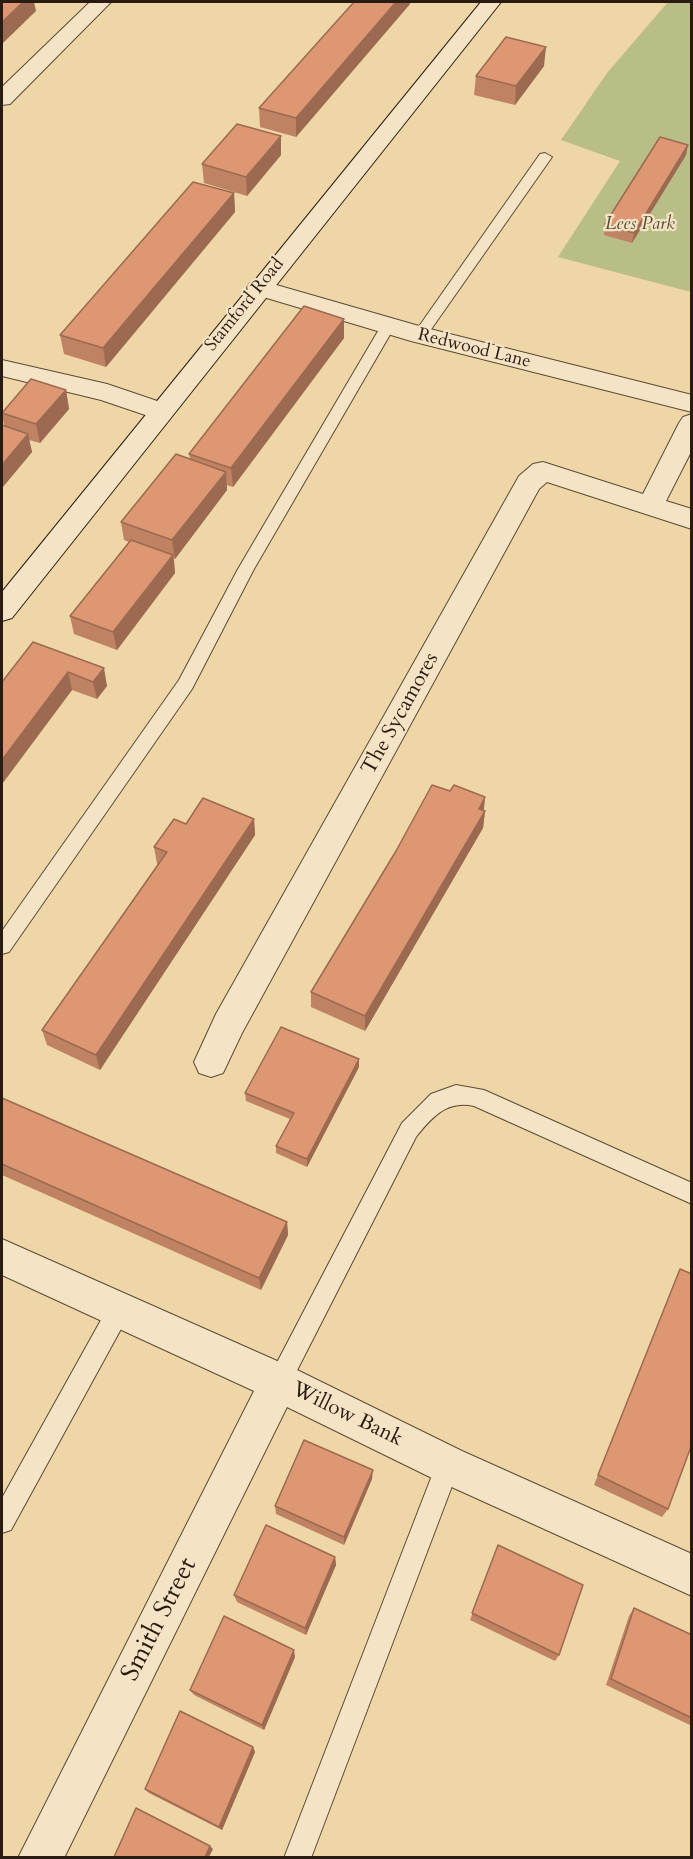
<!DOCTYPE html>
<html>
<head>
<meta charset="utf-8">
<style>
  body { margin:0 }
  #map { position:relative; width:693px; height:1859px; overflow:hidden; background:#eed6a6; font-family:Cardo,serif }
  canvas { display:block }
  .frame { position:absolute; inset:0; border:3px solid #2a1b12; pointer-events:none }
</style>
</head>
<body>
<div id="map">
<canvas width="693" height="1859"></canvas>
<div class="frame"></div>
</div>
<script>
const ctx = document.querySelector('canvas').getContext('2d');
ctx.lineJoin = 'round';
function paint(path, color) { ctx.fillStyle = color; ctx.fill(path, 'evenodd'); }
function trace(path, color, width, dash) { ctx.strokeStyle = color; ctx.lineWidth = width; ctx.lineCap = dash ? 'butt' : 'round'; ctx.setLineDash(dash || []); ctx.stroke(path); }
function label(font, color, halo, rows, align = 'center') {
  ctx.font = font + ' Cardo,serif'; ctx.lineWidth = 4.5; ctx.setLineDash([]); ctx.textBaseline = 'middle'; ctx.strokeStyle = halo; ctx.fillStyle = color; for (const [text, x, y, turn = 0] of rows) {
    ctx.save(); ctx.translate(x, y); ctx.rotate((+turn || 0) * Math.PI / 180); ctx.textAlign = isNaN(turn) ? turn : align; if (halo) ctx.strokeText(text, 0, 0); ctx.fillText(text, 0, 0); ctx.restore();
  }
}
paint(new Path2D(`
  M668,2H691V292L558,257L620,161L561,140L607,73Z`), '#b9be87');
const lane = new Path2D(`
  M545,153L552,157L425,338H415L413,335L415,332L540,154Z
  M388,321L395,326L254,569L192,689L9,952L2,954V931L179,680L238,569L381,326Z
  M456,1085L484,1090L692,1183V1204L474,1106C447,1100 432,1117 416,1137L287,1390L279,1393L271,1390L267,1382L271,1374L402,1123L431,1094Z
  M119,1299L127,1302L130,1310L127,1318L11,1530L2,1533V1498L111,1302Z
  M448,1453L456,1457L460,1465L311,1858H284L436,1465L440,1457Z`);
const street = new Path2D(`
  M90,2H111L10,104L2,105V87Z
  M259,280L426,328L692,395V412L411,341L250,293L247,288L250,283Z
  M2,360L107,384L169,405L173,411L169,417L160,420L101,400L2,376Z
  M692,414V450L666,501L692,509V529L547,482L539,489L242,1033L223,1073L211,1077L199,1073L194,1062L216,1014L519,476L533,464L543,462L643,494L679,423L683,417Z
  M2,1239L293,1368L462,1451L692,1554V1596L434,1479L287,1407L64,1858H18L254,1391L2,1275Z`);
const secondary = new Path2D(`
  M481,2H501L12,618L2,621V592Z`);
trace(lane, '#5b4a37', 2);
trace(street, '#5b4a37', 2);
trace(secondary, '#2a1b12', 2);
paint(lane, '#f4e4c5');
paint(street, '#f4e4c5');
paint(secondary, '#f4e4c5');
paint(new Path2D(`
  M410,4L296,137L260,127L259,108Z
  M544,66L515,105L474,95L476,76Z
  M281,155L247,196L204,183L202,164Z
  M686,155L632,243L604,235L605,224Z
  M234,193L235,212L106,367L64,354L60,335Z
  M344,319V338L233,487L227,485V490L175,559L174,558L175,573L117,650L74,634L70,616L129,542L124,540L121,522L190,459L189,454Z
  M66,390L69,409L40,443L29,440L32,452L2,488L4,426L2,413Z
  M33,642L107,686L97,699L72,690L2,784V682Z
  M450,791L485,797L484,810L485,811L483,828L365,1031L311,1007V992Z
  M254,819L255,835L100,1070L47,1045L42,1030L158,864H157L154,847L186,824Z
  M359,1067L307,1167L276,1153V1146L290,1119L246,1101L245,1093Z
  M2,1098L287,1222L288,1235L261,1290L2,1175Z
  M680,1269L668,1509L662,1517L594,1485L675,1281Z
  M372,1479L344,1545L276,1514L275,1506Z
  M498,1545L559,1655L555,1661L470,1620Z
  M335,1557L336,1565L306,1635L237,1602L234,1595Z
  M634,1608L692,1635V1726L606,1685L629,1616Z
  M295,1657L264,1730L194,1695L190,1690Z
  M253,1747L255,1752L222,1830L149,1793L145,1789Z`), '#bf8263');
paint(new Path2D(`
  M23,2H34L36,11L2,44V22Z
  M396,2H410V4L296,137V118Z
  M546,47L544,66L515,105L516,86Z
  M281,136V155L247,196L246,177Z
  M688,145L686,155L632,243L634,233Z
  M234,193L235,212L106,367L103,348Z
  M344,319V338L233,487L231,468Z
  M66,390L69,409L40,443L36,424Z
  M28,434L32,452L2,488V465Z
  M226,472L227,490L175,559L172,540Z
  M173,555L175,573L117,650L113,632Z
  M104,668L107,686L97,699L93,682Z
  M68,672L72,690L2,784V760Z
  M485,797L483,814L485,811L483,828L365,1031V1016Z
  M254,819L255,835L100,1070L96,1055Z
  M359,1059V1067L307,1167V1159Z
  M287,1222L288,1235L261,1290L259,1278Z
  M373,1470L372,1479L344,1545V1537Z
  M335,1557L336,1565L306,1635L305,1628Z
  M294,1650L295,1657L264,1730L262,1725Z
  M253,1747L255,1752L222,1830L219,1827Z
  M210,1846L213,1849L209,1857H205Z`), '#9b6a50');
const building = new Path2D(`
  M2,2H23L2,22Z
  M354,2H396L296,118L259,108Z
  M506,37L546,47L516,86L476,76Z
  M237,124L281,136L246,177L202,164Z
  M660,137L688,145L634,233L605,224Z
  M193,182L234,193L103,348L60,335Z
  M304,306L344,319L231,468L189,454Z
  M31,379L66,390L36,424L2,413Z
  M2,425L28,434L2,465Z
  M176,454L226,472L172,540L121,522Z
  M131,540L173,555L113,632L70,616Z
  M33,642L104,668L93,682L68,672L2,760V682Z
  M432,785L450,791L454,785L485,797L479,809L485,811L365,1016L311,992L396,851Z
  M203,798L254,819L96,1055L42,1030L167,852L154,847L174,819L186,824Z
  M281,1027L359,1059L307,1159L276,1146L294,1113L245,1093Z
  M2,1098L287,1222L259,1278L2,1164Z
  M680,1269L692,1274V1444L668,1509L598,1475Z
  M304,1440L373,1470L344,1537L275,1506Z
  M266,1525L335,1557L305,1628L234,1595Z
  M498,1545L583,1585L559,1655L472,1613Z
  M634,1608L692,1635V1718L611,1679Z
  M224,1616L294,1650L262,1725L190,1690Z
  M180,1711L253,1747L219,1827L145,1789Z
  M136,1808L210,1846L205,1857H114Z`);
paint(building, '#de9773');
trace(building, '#9b6a50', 1.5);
label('italic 18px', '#554c35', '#f4e4c5', [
  ["Lees Park",640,225]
]);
label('18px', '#2a1b12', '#f4e4c5', [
  ["Stamford Road",245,305,-51],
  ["Redwood Lane",474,349,14]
]);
label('21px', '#2a1b12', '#f4e4c5', [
  ["The Sycamores",401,714,-61],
  ["Willow Bank",347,1415,26]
]);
label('26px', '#2a1b12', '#f4e4c5', [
  ["Smith Street",160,1620,-63]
]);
</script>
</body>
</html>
